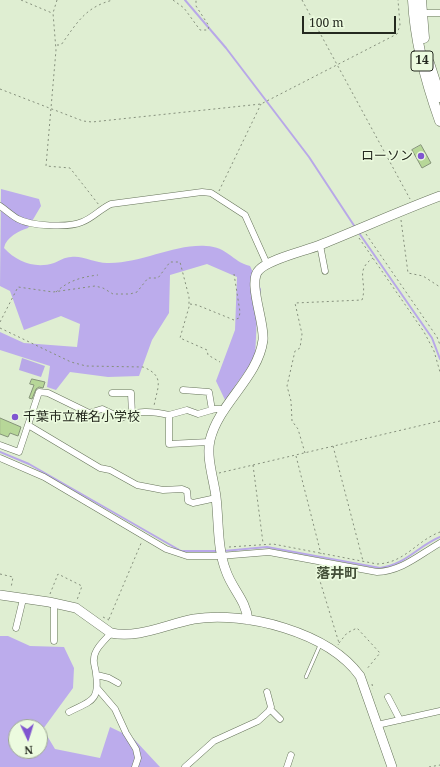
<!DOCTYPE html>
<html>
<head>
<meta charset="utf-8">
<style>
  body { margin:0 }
  #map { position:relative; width:440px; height:767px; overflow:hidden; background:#dfeed2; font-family:"Noto Serif",serif }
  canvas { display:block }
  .north { position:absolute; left:8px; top:719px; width:40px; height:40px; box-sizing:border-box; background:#ecfbdf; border:1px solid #9ca792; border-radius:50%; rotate:176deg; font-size:11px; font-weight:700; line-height:16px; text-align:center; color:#24291f }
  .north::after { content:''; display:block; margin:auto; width:14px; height:18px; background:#8056d0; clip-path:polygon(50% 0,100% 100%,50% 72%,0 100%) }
  .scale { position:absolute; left:302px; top:16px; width:94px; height:18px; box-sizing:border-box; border:2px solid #24291f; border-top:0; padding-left:5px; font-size:12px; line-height:14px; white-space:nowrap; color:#24291f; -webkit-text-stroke:3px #ecfbdf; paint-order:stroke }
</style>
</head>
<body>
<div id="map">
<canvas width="440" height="767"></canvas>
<div class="north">N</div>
<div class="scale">100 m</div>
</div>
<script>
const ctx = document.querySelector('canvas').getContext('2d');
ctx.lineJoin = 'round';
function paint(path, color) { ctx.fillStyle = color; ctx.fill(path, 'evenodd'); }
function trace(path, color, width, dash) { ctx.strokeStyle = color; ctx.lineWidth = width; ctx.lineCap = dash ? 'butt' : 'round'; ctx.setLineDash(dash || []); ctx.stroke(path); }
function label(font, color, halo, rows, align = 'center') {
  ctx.font = font + ' "Noto Serif","Noto Sans JP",serif'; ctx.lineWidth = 3; ctx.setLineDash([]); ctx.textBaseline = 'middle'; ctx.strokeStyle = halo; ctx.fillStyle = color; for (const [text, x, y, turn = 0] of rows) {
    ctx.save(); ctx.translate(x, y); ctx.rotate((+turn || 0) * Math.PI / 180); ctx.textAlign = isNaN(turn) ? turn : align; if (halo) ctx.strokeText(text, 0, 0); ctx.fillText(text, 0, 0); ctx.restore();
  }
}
paint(new Path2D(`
  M1,189L39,199L41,206L28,228C19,231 6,237 4,248C17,262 35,269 54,263C59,261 65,257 71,257C82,255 95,263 107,263C141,264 173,244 206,246C228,247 231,261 250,266L261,289L257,316L255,358L225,400L216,381L235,330L237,277L207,264L170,275L169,313L152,340L139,376L108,377L70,372L56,390L47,387L50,366L0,350V332L24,343L77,347L80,324L61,316L24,330L10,291L0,286Z
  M0,636H8L30,646L64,647L74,668L73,688L43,729L55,749L100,758L110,727L133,738L160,767H0ZM16,727H40V751H16Z`), '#bcacec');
paint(new Path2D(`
  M22,358L45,366L41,377L19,370Z`), '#b8a8e8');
trace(new Path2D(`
  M185,0L226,48L309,157L355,227
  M359,233L432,338L440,359
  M0,452L29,464L181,551H217
  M224,551L267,547L380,568C405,565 418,546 440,537`), '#b8a8e8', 2);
const building = new Path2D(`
  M421,145L431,163L422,168L412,150Z
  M32,379L45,382L43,388L39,387L36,389L32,399L29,398L34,385L30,384Z
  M0,418L21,427L18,436L10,433L8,437L0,434Z`);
paint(building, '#b7d798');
trace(building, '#859379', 1);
const lane = new Path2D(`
  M306,677L320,645`);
const street = new Path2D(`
  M422,13H440
  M0,206C6,210 11,215 18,219C31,226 68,228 82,222C93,218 100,209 111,204L202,192L211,193L245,215L267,264
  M320,245L325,271
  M183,390L209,392L212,410
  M112,393H131L132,414
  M169,415L187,410L198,414L215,409H225
  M28,425L100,468L110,470L137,485L163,490L182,489L187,491L188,501L193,503L216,498
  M0,445L19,452L39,392L48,393L89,413L102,409L121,418C137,410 152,411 169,415V444L209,442
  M0,458L44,477L166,549L187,556H220L269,552L377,572C402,571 419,555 440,543
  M54,603V641
  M16,628L23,599
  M97,675L109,678L118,683
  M97,688L115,709L126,733L136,749L138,758L135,767
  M388,697L400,720
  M270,709L280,719
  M69,712C90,701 100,702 96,674C96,669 93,664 94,659C94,649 105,640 111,633
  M377,725L440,711
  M185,767L214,741L258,721L269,711L271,707L267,692
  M287,767L291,755`);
const secondary = new Path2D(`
  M0,595L49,602L76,608L111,633C138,639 167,624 194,619C246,611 328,632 360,676L392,767
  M248,620C246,600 232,589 226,571C217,548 219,522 216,497C214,480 206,458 210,440C219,403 258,378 263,340C265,323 247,281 259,270C269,259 305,251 320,245C360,229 400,211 440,196`);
const primary = new Path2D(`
  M413,0C415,41 426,82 440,121
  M421,0L424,38
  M429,63L440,97`);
trace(lane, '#66735a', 4);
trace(street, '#66735a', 7);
trace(secondary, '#66735a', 10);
trace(primary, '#66735a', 11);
trace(new Path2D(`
  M21,0L52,13
  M57,0L53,13L56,50L46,166L70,168L99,205
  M173,0L184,8L200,30H208L209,26L196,6V0
  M302,0L410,199
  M57,45H61C77,23 85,7 113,0
  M0,89L83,121L92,122L261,104L397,34L400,25L398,0
  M219,191L261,104
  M401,220L408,273L423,276L440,287
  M366,234L437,337L440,345
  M359,238L424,332L434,351L440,372
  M56,292C68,281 81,277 98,275
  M190,304L197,305L234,320L239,318L240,312L234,274
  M0,322L18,287L53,292L95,286L103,288L113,294H130L137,292L148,278H158L170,262H180L189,297V307L180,338L207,350L208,355L220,362
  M0,328L71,362L86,366L143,367C166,376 157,388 154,406
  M333,446L363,561
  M305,453L298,429L292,421L291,401L287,386L295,351L300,348L302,334L295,303L362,300C368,282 354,271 373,258
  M296,456L321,554
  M253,465L263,543
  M219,473L440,421
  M229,547L273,544L377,564C405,563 416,541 440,532
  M316,568L339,643L338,645
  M0,574L13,577L11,588
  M50,594L58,574L82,586L77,600
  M103,617L109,620
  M109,619L142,541
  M339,643L347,633L357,628L380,653L366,670
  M372,684L373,689
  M429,767L440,765`), '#858f7c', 1, [2, 3]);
trace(lane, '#fff', 3);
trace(street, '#fff', 6);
trace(secondary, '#fff', 9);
trace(primary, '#fff', 10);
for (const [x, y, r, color] of [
  [421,156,4,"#8056d0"],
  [15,417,4,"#8056d0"]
]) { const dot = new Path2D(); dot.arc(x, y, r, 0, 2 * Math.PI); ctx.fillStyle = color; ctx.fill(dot); trace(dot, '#ecfbdf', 1.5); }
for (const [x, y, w] of [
  [422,61,22]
]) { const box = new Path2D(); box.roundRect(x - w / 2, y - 10, w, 20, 3); ctx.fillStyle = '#ecfbdf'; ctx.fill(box); trace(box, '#24291f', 1); }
label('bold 12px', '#24291f', null, [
  ["14",422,61]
]);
label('13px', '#24291f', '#ecfbdf', [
  ["ローソン",413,156],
  ["千葉市立椎名小学校",23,417,"left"]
], 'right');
label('bold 14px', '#434f38', '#ecfbdf', [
  ["落井町",337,574]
]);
</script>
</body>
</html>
